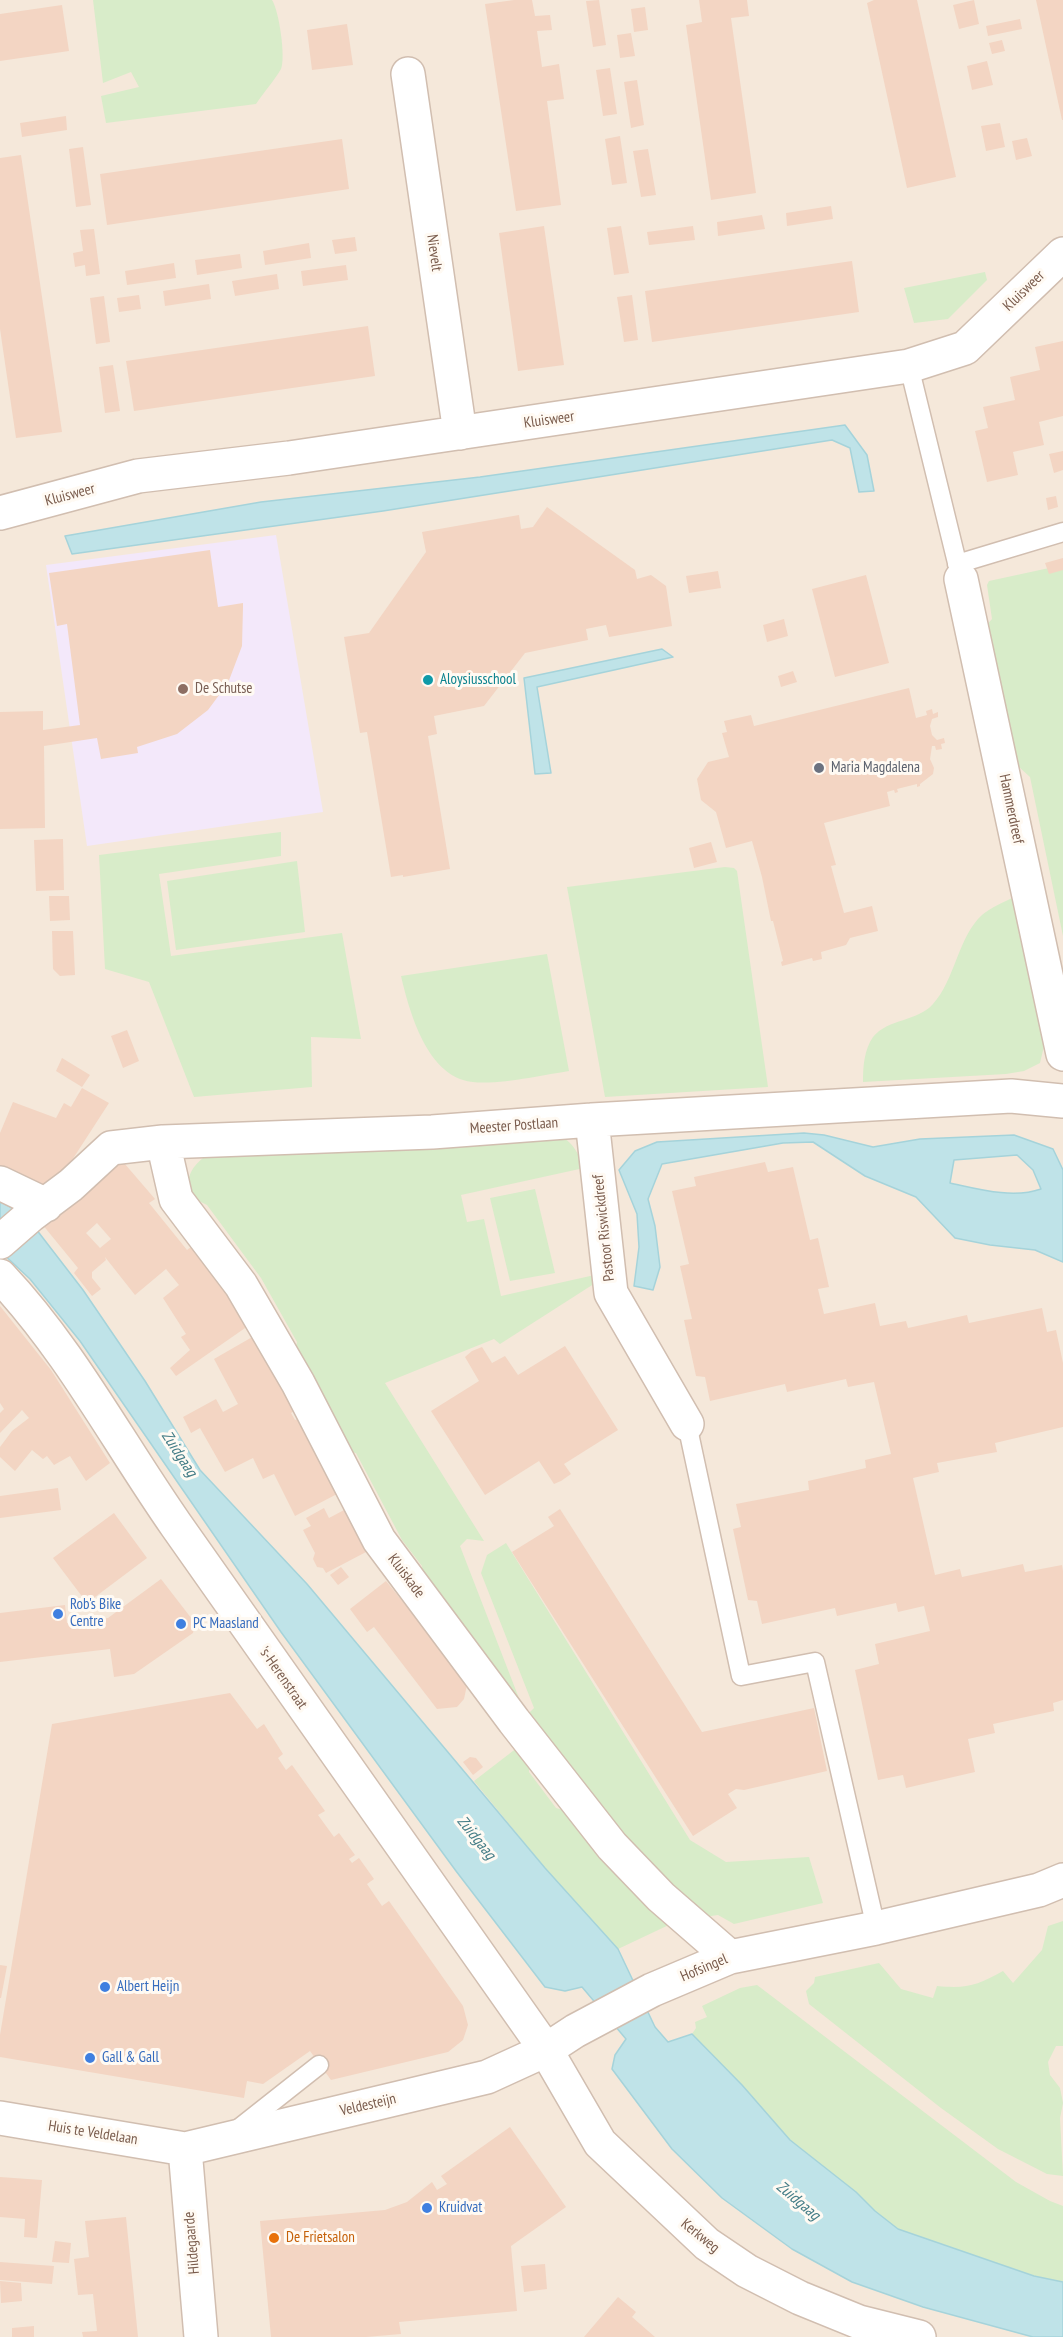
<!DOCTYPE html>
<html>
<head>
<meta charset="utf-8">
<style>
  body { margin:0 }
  canvas { display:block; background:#fdf6ec }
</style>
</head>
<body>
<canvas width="1063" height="2337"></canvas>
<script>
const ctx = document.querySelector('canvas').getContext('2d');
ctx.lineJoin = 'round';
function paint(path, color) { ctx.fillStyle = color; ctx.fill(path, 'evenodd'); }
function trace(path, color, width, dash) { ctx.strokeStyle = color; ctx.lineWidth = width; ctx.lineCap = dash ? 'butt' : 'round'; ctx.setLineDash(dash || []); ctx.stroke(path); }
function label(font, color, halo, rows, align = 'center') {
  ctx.font = font + ' "PT Sans Narrow",sans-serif'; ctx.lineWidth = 6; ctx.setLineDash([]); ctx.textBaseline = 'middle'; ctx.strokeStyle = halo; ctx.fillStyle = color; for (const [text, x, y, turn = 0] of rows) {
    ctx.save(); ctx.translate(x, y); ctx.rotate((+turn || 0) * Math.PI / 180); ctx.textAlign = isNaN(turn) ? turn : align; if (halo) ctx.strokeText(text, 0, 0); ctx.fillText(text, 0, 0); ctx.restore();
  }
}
paint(new Path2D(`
  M0,0H1063V2337H0Z`), '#f5e8da');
paint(new Path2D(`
  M276,535L323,812L87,846L46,565Z`), '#f3e8fa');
paint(new Path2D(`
  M93,0H272C279,10 286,58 281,69C274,81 264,92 256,104L106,123L101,96L139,87L131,72L103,83Z
  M985,272L987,280L948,319L914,323L904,288Z
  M1063,565V936L1030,777L1018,766L985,627L992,619L987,585L989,581Z
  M281,832V856L159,874L171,956L342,933L361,1039L311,1037L312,1087L194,1097L149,982L105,969L99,855Z
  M297,861L305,932L176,950L167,881Z
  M725,867L734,868L737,871L768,1087L605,1097L567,887Z
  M1014,897L1044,1046L1040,1063L1024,1071L1006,1074L863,1082C863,1067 864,1050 873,1037C889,1018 917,1022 933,1004C955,980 958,937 982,915C990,908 1004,902 1014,897Z
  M547,954L569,1071C542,1075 488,1088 463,1080C425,1068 409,1010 401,976Z
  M559,1135C574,1143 578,1153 584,1168L461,1195L467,1222L484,1219L501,1296L599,1274L600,1280L500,1344L494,1339L385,1383L484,1541L467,1539L460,1546L522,1706L423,1578L422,1566L402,1540L356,1453L344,1451L294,1356L297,1342L261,1278L207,1205L191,1197C184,1177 192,1166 208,1154Z
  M535,1189L555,1273L510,1281L490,1198Z
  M506,1543L690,1840L726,1862L809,1857L823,1903L734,1924L718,1915L704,1917L635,1852L525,1717L534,1708L481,1573L487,1555Z
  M522,1744L529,1754V1772L556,1808L570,1812L673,1923L618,1949L545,1868L474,1781Z
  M1063,1921V2046H1056L1048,2062L1050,2075L1060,2088L1063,2103L1060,2118L1063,2176L1047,2174L998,2149L941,2108L809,2004L806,1991L814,1983L815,1977L879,1963L901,1989L933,1998L937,1986C968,1989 977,1985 1003,1971L1013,1983L1042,1950L1048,1926Z
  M757,1985L1016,2182L1050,2201L1063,2206V2282L1034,2276L898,2229L875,2211L856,2192L790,2140L742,2085L692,2034L696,2028L695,2022L707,2017L702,2006L740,1988Z`), '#d8ecc9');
const water = new Path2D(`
  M845,425L867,455L874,491L859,492L850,448L832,440L383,511L72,554L65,536L261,502L480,477Z
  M662,649L673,657L537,687L551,773L535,774L524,678Z
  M804,1133L824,1135L873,1147L920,1139L1014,1135L1053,1149L1063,1170V1262L1035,1250L990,1245L955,1238L916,1197L865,1176L813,1142L783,1143L662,1164L648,1199L655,1226L660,1267L653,1290L634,1286L639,1247L637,1214L619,1170L635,1151L657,1142ZM1017,1155L1033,1170L1041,1189C1013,1199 978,1189 950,1183L954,1160Z
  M0,1201L12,1208L36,1229L83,1290L145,1381L200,1470L307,1584L545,1868L618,1949L655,2027L668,2042L692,2034L742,2085L790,2140L856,2192L875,2211L898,2229L1034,2276L1063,2282V2337H1033L923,2307L852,2282L792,2249L722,2198L672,2149L612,2069L615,2055L626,2039L582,1987L565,1991L545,1987L456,1871L281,1632L80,1341L30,1279L0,1251Z`);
paint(water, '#bfe3e8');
trace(water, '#a5d3da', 1.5);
paint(new Path2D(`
  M514,0H532L535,16L550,15L552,30L537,31L542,67L559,64L564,99L547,101L561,205L516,211L485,4Z
  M599,0L606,45L593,47L586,1Z
  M699,0H747L749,16L731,18L756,193L711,200L686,25L702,22Z
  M874,0H917L956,177L907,188L867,3Z
  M974,0L979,24L959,29L953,5Z
  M1036,0H1063V120H1062Z
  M62,5L69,51L0,61V14Z
  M645,7L648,30L634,32L631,9Z
  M1020,19L1022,29L988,36L986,26Z
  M347,24L353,65L312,70L307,30Z
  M631,33L635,56L620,58L617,35Z
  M1002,40L1005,51L992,54L989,43Z
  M987,61L993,85L972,90L967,66Z
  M610,68L617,114L603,116L596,70Z
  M637,80L644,125L631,128L624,82Z
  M66,116L67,130L22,137L20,123Z
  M1000,123L1005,147L986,151L981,126Z
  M620,136L627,183L612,185L605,139Z
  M1027,138L1032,156L1016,160L1012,141Z
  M342,139L349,189L107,225L100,174Z
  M83,147L91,205L76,207L69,149Z
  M648,149L656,195L641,197L633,151Z
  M21,155L62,432L16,438L0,329V158Z
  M831,206L833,219L787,226L786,213Z
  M762,215L765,229L718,236L717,222Z
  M544,226L564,365L518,371L499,233Z
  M621,226L629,273L614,275L607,228Z
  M693,226L695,240L649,245L647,232Z
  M94,229L100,274L86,276L85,265L75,267L73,253L83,251L80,230Z
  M355,237L357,251L335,254L332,240Z
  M309,243L311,258L265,265L263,251Z
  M240,254L242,268L197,275L195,260Z
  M852,261L859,312L652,342L645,291Z
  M174,263L176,278L127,285L125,271Z
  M346,265L348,280L303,286L301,271Z
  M277,274L279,289L235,296L232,281Z
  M209,284L211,299L165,306L163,291Z
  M139,295L141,309L119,312L117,298Z
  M632,295L638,340L624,342L617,297Z
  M104,296L110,342L96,344L90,298Z
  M368,326L375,376L134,411L126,361Z
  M1063,341V416L1039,422L1044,445L1013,452L1018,475L987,482L975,431L988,428L983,407L1015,400L1010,377L1040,370L1035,347Z
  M113,365L120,411L105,413L99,367Z
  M1063,451V470L1054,473L1049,454Z
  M1056,496L1058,507L1048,510L1046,498Z
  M547,507L635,570L637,579L651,575L666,586L672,626L609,637L606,625L586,629L588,640L525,653L484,706L434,716L437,734L428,736L450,869L403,877V875L391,877L367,732L360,733L344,637L369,633L426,552L422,532L519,515L521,529L533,527Z
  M210,550L218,607L243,603V607L242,646L228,683L208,710L177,734L137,747L138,753L101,759L97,738L44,746L45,828L0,829V712L43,711V730L80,725L67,624L57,626L49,573Z
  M1063,558V570L1049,574L1045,563Z
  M718,571L721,588L689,593L686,576Z
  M866,575L889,663L835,677L812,589Z
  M784,619L788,636L767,642L763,625Z
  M793,671L797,682L781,687L778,676Z
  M909,688L916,718L927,715L926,711L932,709L933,714L938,712V717L932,719L930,726L932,735L937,740L944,738L945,743L941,744L942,749L936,750L935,746H932L930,759L934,768L933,774L920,784V786L917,787V784L897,789L898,792L895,793L894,790L887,792L890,806L824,823L836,865L831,866L844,913L872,906L878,931L850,938L846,945L821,952L822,959L813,961L812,958L782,966L781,962L783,961L773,921H771L762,877L752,841L726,848L716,812L701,800L697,779L708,762L729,757L722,733L727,732L724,721L751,715L754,726Z
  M63,839L64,890L36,891L34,840Z
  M711,842L717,862L694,868L689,848Z
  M49,896H69L70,920L50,921Z
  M52,931H73L75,975L60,976L53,969Z
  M127,1030L139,1061L123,1068L111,1036Z
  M62,1058L90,1075L82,1087L56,1071Z
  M82,1088L109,1103L52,1191L0,1168V1133L13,1102L56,1118L64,1103L71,1107Z
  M118,1156L155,1199L149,1203L187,1250L191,1247L232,1299L248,1326L176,1376L170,1368L190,1350L181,1337L186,1334L163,1298L179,1285L166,1269L135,1295L105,1257L106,1260L92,1272V1278L101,1289L92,1296L74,1273L78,1268L42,1224ZM97,1223L111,1239L100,1248L86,1233Z
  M765,1162L768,1172L793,1167L810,1240L818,1238L829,1287L818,1289L824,1314L875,1303L880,1326L906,1321L908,1328L967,1315L969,1323L1042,1308L1047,1332L1056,1330L1063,1363V1427L995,1443L997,1452L937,1463L939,1472L913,1478L935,1575L960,1569L962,1577L1023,1564L1025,1572L1062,1565L1063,1571V1700L1053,1703L1054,1711L993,1724L995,1733L968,1739L975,1772L906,1788L903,1775L878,1780L855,1670L879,1664L875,1644L930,1631L924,1606L898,1612L896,1603L837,1616L835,1608L762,1624L757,1601L748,1600L733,1529L741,1527L736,1504L809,1490L808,1481L866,1468L865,1460L891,1454L874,1382L848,1387L846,1379L787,1392L785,1384L710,1401L705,1377L696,1376L684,1320L692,1319L680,1266L689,1264L672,1191L696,1186L694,1177Z
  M0,1306L51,1370L110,1463L86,1481L70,1456L54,1465L47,1456L43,1459L32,1450L15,1471L0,1457V1447L12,1431L29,1418L22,1410L0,1433V1413L4,1409L0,1403Z
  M254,1336L296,1410L291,1413L295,1420L298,1419L337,1494L295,1516L274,1474L263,1479L253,1458L225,1472L200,1428L191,1433L183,1417L216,1399L223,1412L238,1404L214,1359Z
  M565,1346L618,1430L564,1464L571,1474L561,1481L554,1484L539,1461L485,1495L431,1411L479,1381L465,1357L472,1351L482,1347L492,1363L505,1356L518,1375Z
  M58,1488L61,1510L0,1518V1496Z
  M324,1508L329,1518L346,1509L368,1551L326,1573L323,1568L317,1567L313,1559L315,1553L303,1530L311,1526L306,1518Z
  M560,1509L702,1732L814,1708L827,1771L744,1790L736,1789L728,1794L737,1808L693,1836L512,1552L554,1526L548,1517Z
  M114,1513L147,1558L87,1603L53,1558Z
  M341,1567L349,1577L338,1585L330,1575Z
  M161,1579L195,1623L193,1633L134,1674L114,1677L110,1649L0,1662V1613L65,1605L67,1623L108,1618Z
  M386,1581L416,1618L422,1614L447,1646L441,1651L467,1685L464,1699L457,1707L437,1709L374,1627L367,1632L350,1609Z
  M230,1693L257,1729L264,1724L283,1754L278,1758L286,1770L292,1765L325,1811L318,1815L334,1837L339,1833L355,1855L349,1859L352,1863L359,1858L374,1879L367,1884L382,1906L389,1901L463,2006L468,2025L463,2040L448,2052L331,2080L310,2051L263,2084L247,2081L244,2098L0,2057V2035L52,1724Z
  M470,1757L476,1758L483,1767L473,1775L463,1762Z
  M0,1965L7,1966L1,1998H0Z
  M510,2127L566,2207L511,2246L517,2311L399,2322L401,2334L366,2337H271L260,2221L385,2210L407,2202L432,2182L437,2190L447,2184L441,2176Z
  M0,2177L42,2180L37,2238L24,2237L25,2219L0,2217Z
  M126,2217L138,2337H83L82,2332L97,2331L93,2294L78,2295L74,2259L89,2257L85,2221Z
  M55,2241L71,2243L69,2263L52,2262Z
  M0,2262L54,2266L52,2284L0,2280Z
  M545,2264L547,2289L524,2292L521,2266Z
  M0,2281L21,2283L22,2301L1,2303Z
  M618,2297L636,2312L632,2317L655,2337H584Z
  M34,2326V2337H12V2328Z`), '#f3d5c3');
const service = new Path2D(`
  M909,366L961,579
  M957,564L1063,532
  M687,1424L741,1676L815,1662L876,1928
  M238,2129L319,2065`);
const minor = new Path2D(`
  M408,74L460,433
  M0,513L138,476L289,458L909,366L965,348L1063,254
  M961,579L1063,1054
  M592,1120L611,1293L687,1424
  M163,1142L176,1199L241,1285L298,1383L379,1540L514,1721L612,1846L661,1897L730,1957
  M0,1183L46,1205
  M0,1242L31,1215L71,1185L111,1148L163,1142L432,1132L592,1120L1011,1096L1063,1101
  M0,1276C70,1350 118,1442 176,1525C299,1700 422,1875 546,2050L600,2143L707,2244L747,2271L800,2298L859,2322L919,2337
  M0,2118L185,2149L487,2077L546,2050L575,2031L652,1990L730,1957L876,1928L1039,1890L1063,1880
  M185,2149L201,2337`);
trace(service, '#d1beb0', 21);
trace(minor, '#d1beb0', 36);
trace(service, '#fff', 18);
trace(minor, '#fff', 33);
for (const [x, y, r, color] of [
  [428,680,6,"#0f9aa8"],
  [183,689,6,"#8d6e63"],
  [819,768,6,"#6b7280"],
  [58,1614,6,"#3f7fe0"],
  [181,1624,6,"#3f7fe0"],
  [105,1987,6,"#3f7fe0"],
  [90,2058,6,"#3f7fe0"],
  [427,2208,6,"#3f7fe0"],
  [274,2238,6,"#e8710a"]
]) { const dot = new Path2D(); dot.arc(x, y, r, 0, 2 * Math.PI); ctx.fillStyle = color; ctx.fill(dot); trace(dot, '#fffaf3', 2); }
label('15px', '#7a5c4d', '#fffaf3', [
  ["Nievelt",434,253,82],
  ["Kluisweer",1024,291,-44],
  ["Kluisweer",549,420,-8],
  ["Kluisweer",70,495,-15],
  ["Hammerdreef",1011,809,78],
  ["Meester Postlaan",514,1126,-4],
  ["Pastoor Riswickdreef",604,1228,-96],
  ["Kluiskade",406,1576,53],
  ["'s-Herenstraat",283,1678,55],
  ["Hofsingel",704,1968,-23],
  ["Veldesteijn",368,2105,-13],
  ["Huis te Veldelaan",93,2133,9],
  ["Kerkweg",700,2236,39],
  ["Hildegaarde",192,2243,-95]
]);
label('15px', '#0d838f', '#fffaf3', [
  ["Aloysiusschool",440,680]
], 'left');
label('15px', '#785e54', '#fffaf3', [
  ["De Schutse",195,689]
], 'left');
label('15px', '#5b616d', '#fffaf3', [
  ["Maria Magdalena",831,768]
], 'left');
label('15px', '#366cbe', '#fffaf3', [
  ["Rob's Bike",70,1605],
  ["Centre",70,1622],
  ["PC Maasland",193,1624],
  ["Albert Heijn",117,1987],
  ["Gall & Gall",102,2058],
  ["Kruidvat",439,2208]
], 'left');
label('15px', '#c56008', '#fffaf3', [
  ["De Frietsalon",286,2238]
], 'left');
label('italic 16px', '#437c86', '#fffaf3', [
  ["Zuidgaag",179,1454,57],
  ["Zuidgaag",476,1838,51],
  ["Zuidgaag",798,2201,40]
]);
</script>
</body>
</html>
